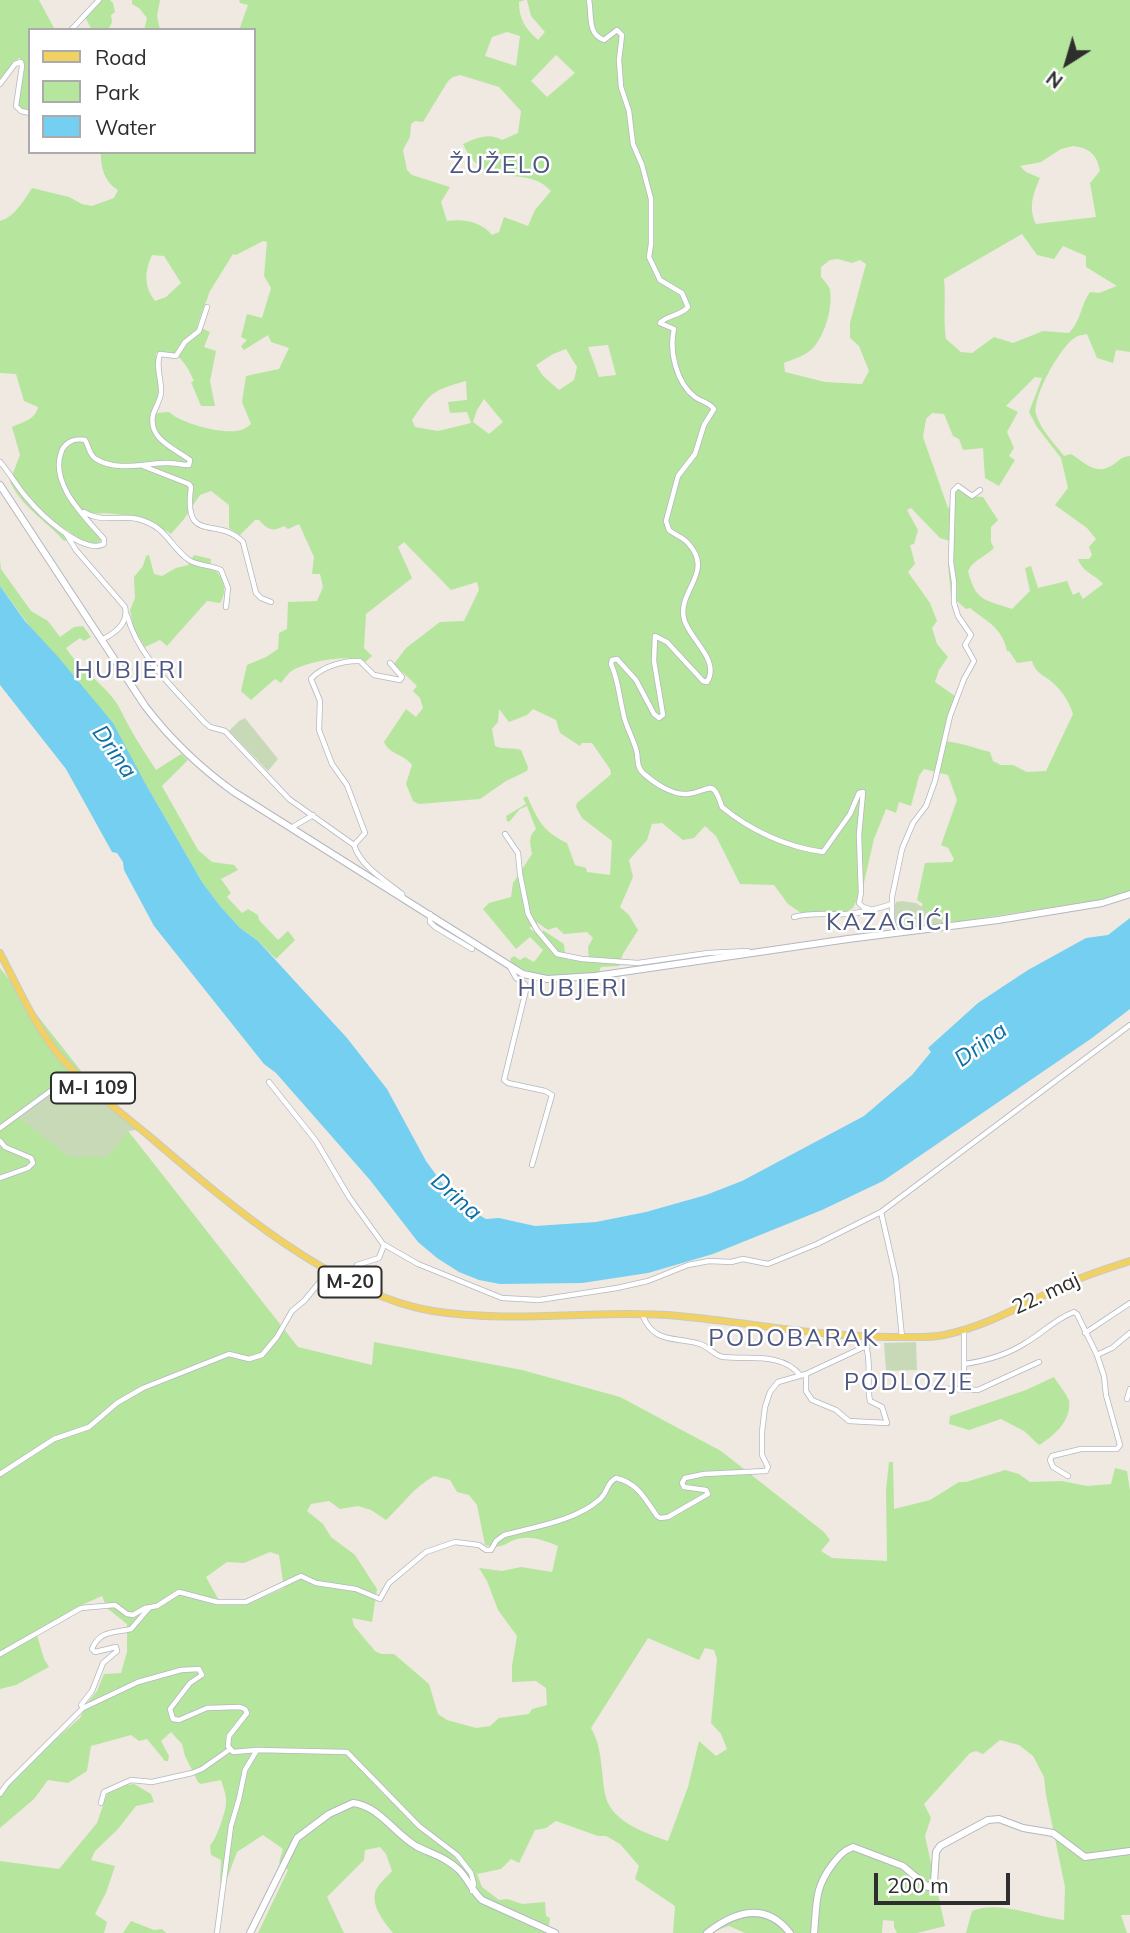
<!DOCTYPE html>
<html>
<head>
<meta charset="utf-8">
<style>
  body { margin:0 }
  #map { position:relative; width:1130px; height:1933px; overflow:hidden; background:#efe9e1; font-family:Mulish,sans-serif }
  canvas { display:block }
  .legend { position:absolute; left:28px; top:28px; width:228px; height:126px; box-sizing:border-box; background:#fff; border:2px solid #ababab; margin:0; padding:9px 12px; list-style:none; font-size:21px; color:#2e2e2e }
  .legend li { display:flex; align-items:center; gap:14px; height:35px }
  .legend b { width:35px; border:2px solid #ababab }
  .north { position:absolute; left:1032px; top:28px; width:70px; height:70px; -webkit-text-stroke:5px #fff; paint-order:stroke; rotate:217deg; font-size:19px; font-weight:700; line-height:28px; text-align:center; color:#2e2e2e }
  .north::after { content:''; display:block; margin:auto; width:24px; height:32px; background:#2e2e2e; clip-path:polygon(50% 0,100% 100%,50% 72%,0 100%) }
  .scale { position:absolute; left:874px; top:1873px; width:136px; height:32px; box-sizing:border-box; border:4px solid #2e2e2e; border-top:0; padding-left:9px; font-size:21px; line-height:24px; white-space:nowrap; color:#2e2e2e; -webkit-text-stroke:5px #fff; paint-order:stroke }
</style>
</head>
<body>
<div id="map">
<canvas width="1130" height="1933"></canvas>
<ul class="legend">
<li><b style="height:9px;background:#f2d163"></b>Road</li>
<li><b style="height:19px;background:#b6e59e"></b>Park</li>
<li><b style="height:19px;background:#75cff0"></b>Water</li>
</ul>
<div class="north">N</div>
<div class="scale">200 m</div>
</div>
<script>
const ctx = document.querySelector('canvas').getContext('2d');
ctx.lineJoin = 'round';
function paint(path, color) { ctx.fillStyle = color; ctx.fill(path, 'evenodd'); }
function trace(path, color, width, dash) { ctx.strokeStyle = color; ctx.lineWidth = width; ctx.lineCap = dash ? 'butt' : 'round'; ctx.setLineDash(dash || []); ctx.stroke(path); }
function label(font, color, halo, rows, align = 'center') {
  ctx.font = font + ' Mulish,sans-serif'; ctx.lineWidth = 5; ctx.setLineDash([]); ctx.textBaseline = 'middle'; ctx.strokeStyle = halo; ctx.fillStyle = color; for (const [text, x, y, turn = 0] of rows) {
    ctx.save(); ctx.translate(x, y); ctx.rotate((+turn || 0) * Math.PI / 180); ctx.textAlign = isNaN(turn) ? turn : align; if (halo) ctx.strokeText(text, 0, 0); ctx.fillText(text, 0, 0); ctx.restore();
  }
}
paint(new Path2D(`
  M0,0H39L55,30H30V112H26L18,106L24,61L19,58L0,79Z
  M102,0H110L113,3L115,12L111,15L112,22L109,28L92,30L85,17Z
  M132,0H160L157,16L160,30H144L147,18L139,8L132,4Z
  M239,0H525L519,2C519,19 525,28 538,40L545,32L531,16L527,0H1130V352L1116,350L1113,363L1097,358L1087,334C1083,335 1079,335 1076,337C1061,345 1032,397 1036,414C1040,429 1055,444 1064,456L1071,454C1082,460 1094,475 1109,467C1118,463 1119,457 1130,456V891L1100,900L962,921L947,922L921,907L923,904L917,900L925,863L952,862L954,859L948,848L941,845L957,800L948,775L924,769L919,776L911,806L899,802L896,813L886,809L874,839L863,887L853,908L844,913H801L788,904L774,885L740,884L716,836L705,826L694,838L683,840L662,823L652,824L647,840L629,860L633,877L620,907L629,915L638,930L623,954L619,966L601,967L599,972C570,980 539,979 512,964L510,959L514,956L520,960L525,957L534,962L543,950L530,937L516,949L483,909L489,903L511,897L513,883L532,854C530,844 528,836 536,829L527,806L520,809L509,822L507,821L506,816L526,804L523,798L527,796C538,820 542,831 567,843L575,865L586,868L587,872L610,875L612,841L582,818L576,807L577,803L608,777L611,774L610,769L592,743H582L580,746L560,733L556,720L533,709L527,715L509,722L499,709L498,722L492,729L495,746C504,750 513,747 521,750L528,767L527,771L506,781L480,799L419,804L413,801L406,784L412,765C404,754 390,755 384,742L406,709L416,717L423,708L420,698L413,691L417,686L394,664L406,648L440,622L464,621L479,590L477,582L451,590L404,542L398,547L412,578L366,614L364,648L372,656L364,663C353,652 306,662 293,670C288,673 284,679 281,683L275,679L251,700L241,691L247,665L266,657L278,649L279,633L287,629L288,602L317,601L323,587L320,574H312L314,557L299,524L288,529L284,526C272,532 268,530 259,520H255L240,535L229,528V505L211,491L200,495L184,519L171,534C150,518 108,508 82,516L100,538L101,541C89,549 77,538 67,530L63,534L67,540L64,541C48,522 19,505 10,481L20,455L12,427C23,422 36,419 38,407L24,401L16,374L0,373V221C15,217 24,200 32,188L69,197L82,204L92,206L114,198L118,190C105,183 100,167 101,152H254V30H239L248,5L240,3ZM507,32L520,36L516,66L485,56L492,37ZM556,55L575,73L547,97L531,81ZM460,75L499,87L521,111L518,133L502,140C490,132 475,138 463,144C486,194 525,162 551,191L535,210L528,226L504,217L499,232L492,235C480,221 464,219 447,221L441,202L450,187L412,175L407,170L403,150L410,137L411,124L415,121L423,122L448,81L453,77ZM1073,146C1089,148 1097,154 1100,171L1090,183L1096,217L1036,224C1028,208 1033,194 1040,178L1026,172L1020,166L1041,162L1061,149ZM1022,234L1037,255L1054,259L1063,246L1086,256V267L1117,286L1099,293L1090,292C1081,304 1081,321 1069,333L1043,331L1013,343L994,337L972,353L961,352L946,339C943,319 946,299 944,279ZM263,241L267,242L264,276L271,288L262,318L247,314L241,337L247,340L241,346L244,350L268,335L271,342L289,348L279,369L246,376L242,402L251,424C248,426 245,429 241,430C224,435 182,424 169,412L157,413L153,410L159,393L156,353C177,348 186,363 194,381L191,382L201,406H215L210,381L216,351L204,347L210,332L197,326L210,291L233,254L236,255ZM152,255L164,256L181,283L166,297L155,301C144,287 144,272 152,255ZM838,259L852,263L860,260L866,264L850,323V338L859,346L869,371L862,384L825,382L785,372L784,363C794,359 805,356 813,348C825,335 833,307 830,290C829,285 824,281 821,277V267L830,260ZM608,345L616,375L599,377L588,347ZM566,349L577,367L574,380L559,390L543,376L536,365L553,354ZM1035,377L1042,378L1029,412L1037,427L1061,458L1068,488L1055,505L1087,528L1096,539L1089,547L1092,555L1089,559H1078C1083,573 1095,574 1103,584L1083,599L1079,592L1073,595L1067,581L1038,588L1031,566L1025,568L1030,591L1012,609C984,599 976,602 968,571C972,561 986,556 994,548L991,542V527L998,520L983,497L968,496L957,487L950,492V507L948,508L923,437L926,419L932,413L944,414L953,436L959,439L963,450L983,448L985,478L999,486L1015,460L1009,456L1014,448L1007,432L1018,412L1006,406ZM466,381L467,400L448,402L450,413L467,412L471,423L438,431L415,427L412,420C432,391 432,391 466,381ZM484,399L503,422L489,434L473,422L477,410ZM911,508L940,538L950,541L948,564L951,596L966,609L970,608C987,622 1002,627 1007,651H1009L1017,663L1032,661C1037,676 1046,675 1055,685C1063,692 1070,704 1073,714L1046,771L1027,772L1013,765H1001L993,761L990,752C975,748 961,743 945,741L952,717L959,699L935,682L939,670L948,657L937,644L932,628L937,621L930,603L908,572L915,564L910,545L914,544L918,530L907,510ZM538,923L548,930L556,927L564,934L587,932L593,938L588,947L589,960H568V955L565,954L564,944L543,930V933L539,935L529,928Z
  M149,555L154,574L162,576L176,568L188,565L194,555L211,559L210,569L217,572C225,581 227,592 220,603L207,601L167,646L160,640L145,647L134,629L130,610L135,598L134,577L143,566L146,556Z
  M0,560L1,569L31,611L48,621L60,637L74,627L83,626L91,637L84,641L80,638L66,648C78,668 110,688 120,709C130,730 143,750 156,770L181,754L188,760L162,786L198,850L212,862L234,865L238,870L221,879L231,893L227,897L242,913L248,909L258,915L259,920L278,940L288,931L295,940L276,959L258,941L240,928L220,906L202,882L144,781L0,586Z
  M0,968L298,1347L372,1365L374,1342L522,1370L620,1397L721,1451L824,1532L830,1540L821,1551L832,1558L887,1561L886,1490L889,1462H893L894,1509L930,1500L959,1482H966L1005,1470L1019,1474L1030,1482L1062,1481L1087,1486L1111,1484L1115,1468L1127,1471L1130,1491V1915H1121L1127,1933H966L972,1911C1001,1900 1035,1917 1064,1920L1065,1887L1046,1795L1044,1777L1033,1756L1019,1745L1000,1740L983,1754L976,1751L970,1753L924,1804L931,1818L925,1836L945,1926L917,1933H897L894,1927V1921L883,1920L882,1933H745L729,1926L708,1933H673L675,1906L635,1879L639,1866L620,1844L606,1836H598L556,1821L546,1828L535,1830L519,1863L511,1859L501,1869L477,1874L482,1887L499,1900L508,1899L522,1904L545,1902L546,1916L550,1918L548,1933H393C384,1922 370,1905 376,1890C379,1883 387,1877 392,1871L386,1854L380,1847L365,1850L364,1860L327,1897L344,1933H258L288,1870L279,1863L283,1849L263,1835L237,1852L225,1884L220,1882L221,1860L211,1855L210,1845C216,1841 226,1811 226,1803C227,1796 223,1787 221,1780L201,1784L198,1782L185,1756L182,1744L171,1732L161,1741L169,1756L168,1761H165L147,1739L139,1741L131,1735L91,1746L87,1771L68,1783L48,1780L34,1799L0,1828V1793L30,1761L80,1718L87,1703L97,1691L104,1674L121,1673L127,1652V1624L107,1608L102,1596L75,1608L36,1632L44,1659L49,1667L16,1685L0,1689ZM434,1476L450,1480L457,1492L469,1495L477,1505L485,1545C506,1551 506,1539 524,1538C535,1537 548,1542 558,1546L552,1572L521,1567L502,1571L479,1568L487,1581L498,1610L517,1636L512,1666V1682L536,1681L546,1688L547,1705L532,1709L529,1714L499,1718L490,1726L476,1728L447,1720L438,1714L429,1684L394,1654H381L375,1651L354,1626L352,1618L372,1622L377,1589L355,1555L331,1537L323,1524L307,1511L311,1504L329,1501L340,1509L358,1506L371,1510L386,1520C402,1505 414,1487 434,1476ZM270,1552L279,1555L284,1588L248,1604H221L206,1577L227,1562L244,1563ZM648,1638L699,1660L705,1648L714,1650L717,1659L711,1723L721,1734L727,1749L716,1756L699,1741L688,1787L668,1841C648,1834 618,1824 608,1803C604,1794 603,1780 602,1770C600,1754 599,1742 591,1728Z
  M1054,1377C1058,1384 1067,1394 1069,1401C1072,1420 1053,1437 1039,1445L1024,1431L1001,1419L969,1430L949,1424L950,1416L1026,1390Z
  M134,1784L151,1794L154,1802L136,1806L118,1829L95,1851L91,1860L115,1866L106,1893L95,1914L107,1922L104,1933H0V1861L59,1869L97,1823L107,1794L127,1785Z
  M131,1921L154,1930L162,1929L166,1933H123Z`), '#b6e59e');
paint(new Path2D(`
  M245,718L278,759L268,771L229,731L239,721Z
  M902,901L916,903L942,920L944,925L898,929L895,927L893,911L896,902Z
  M74,1073L136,1130L129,1131L107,1157H69L16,1115Z
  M916,1342L917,1370L886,1371L884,1343Z`), '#c8d9b8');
paint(new Path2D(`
  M0,586L25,621L59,658L113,723L144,781L202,882L220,906L240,928L258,941L347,1038L387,1089L426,1161L442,1183L465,1207L486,1219L499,1218L535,1226L596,1222L646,1212L706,1195L742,1181L864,1116L912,1075L931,1052L928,1048L978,1003L1028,970L1086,938L1108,935L1130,918V1009L1092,1038L883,1181L822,1210L713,1254L648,1273L582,1283L500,1284L479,1280L459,1272L437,1258L418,1242L370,1180L276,1073L264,1064L154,926L124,870L123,862L117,853L112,852L66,769L0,685Z`), '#75cff0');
const street = new Path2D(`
  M589,0C592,15 587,34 604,40L617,30L622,35L619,60L621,87L629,111L633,144L642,165L651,199V244L649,257L660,280L682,293L688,307C681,316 666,315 660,323L674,329C669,350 676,383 695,397C702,402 709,402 714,409L704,425L695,454L678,476L666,521L669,530C675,535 682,537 687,542C716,572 677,590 684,619C689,639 721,660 707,682L703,681L667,642L655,636L654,661L663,715L659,718L654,714L636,680L617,659L612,660L611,664C618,679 619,695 623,712C625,726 634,739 637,753C638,761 637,767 643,773C654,783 672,795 687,794C710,792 712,776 722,807C751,831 787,847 823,852L850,814L859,793L863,792L859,835L861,893L859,903L863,907L872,910
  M71,30L99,0
  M0,84L15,64L21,62L22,66L16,106L21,111L30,113
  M0,462C10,473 17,487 27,498C40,514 83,555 104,544V539C85,517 48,483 62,450C67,441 76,438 85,440C89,446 89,455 96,459C117,472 145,463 167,463C175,463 182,465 189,465L190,460C174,448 148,439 153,415C155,408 160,401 161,393C162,380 155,367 160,354L176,356L185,342L199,331L207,307
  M143,466L189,484L191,487C183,546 217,515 243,542L256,593L261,598L271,602
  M84,512C102,523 119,515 138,519C168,527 168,545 189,560C198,566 211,565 221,570L228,588L226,607
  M66,534L76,550L125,607C129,624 114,634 101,640
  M127,615C138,657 176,690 204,722L210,727L225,731L289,799L354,845C361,867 385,880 402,894L403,898
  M291,828L313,815
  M505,834L518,853L520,874L528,914L537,930L557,954L582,959L638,963L708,953L748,951
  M354,845L365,833L347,785L332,764L319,730L320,701L311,679C321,667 344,660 360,661L374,675L400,680L402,677L390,663
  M430,914V922L435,927L472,949
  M794,917C812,912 828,915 846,914C862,913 877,909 892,904
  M896,933L892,919V897L902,849L913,823L926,806L935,781L950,716L964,679L974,661L965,645L971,635L958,616L954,603V582L951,562L953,491L958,486L972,496L980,490
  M510,967L516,978L525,984L526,990L504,1080L508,1083L545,1091L552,1095L532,1165
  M269,1082L316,1141L349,1197L383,1244L418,1264L502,1298L539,1300L617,1288L648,1281L688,1265L709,1261L731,1262L743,1259L768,1264L817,1244L881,1212L1130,1025
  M0,1128L56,1087L74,1071
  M0,1141L5,1147L31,1158L33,1163L28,1168L0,1178
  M881,1212L896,1278L902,1337
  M350,1282L357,1265L379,1258L384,1245
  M642,1314C654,1345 675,1336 700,1344C709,1347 715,1356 723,1357C748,1360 782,1352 800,1375
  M1085,1333L1130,1303
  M1097,1355L1112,1348L1130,1333
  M964,1364C985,1361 1009,1354 1027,1342C1044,1332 1055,1319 1074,1312L1077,1314L1097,1355L1104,1376L1106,1395L1120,1445L1117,1449H1081L1052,1456L1050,1460L1053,1467L1068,1476
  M806,1374V1391L812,1400L836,1410L849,1421L887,1423L882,1407L870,1401C866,1382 872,1365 866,1346
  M925,1388L978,1390L1039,1362
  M964,1390V1330
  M1127,1399L1130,1389
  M0,1474L54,1439L89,1427L117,1403L143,1388L229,1354L249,1359L262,1355L277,1337L292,1311L304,1301L329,1271
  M149,1608L131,1629C114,1633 100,1630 92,1649L95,1652L116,1647L117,1651L103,1663L92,1691L81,1705L83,1708L138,1682L181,1670L199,1669L202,1675L190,1683L170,1709L173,1719L179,1720L207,1708L240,1707L245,1709L247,1713L229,1736L228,1746L233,1752L257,1750L347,1752L419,1826L457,1855L471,1873L474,1884L472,1891
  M0,1654L81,1608L115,1605L127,1614L133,1615L145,1608L157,1606L179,1592L217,1602H246L301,1576L316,1583L356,1589L380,1599L389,1583L426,1552L455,1542L479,1545L486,1550H491L496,1541L504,1535C534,1527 575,1521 599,1500C608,1493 606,1483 616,1478C638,1483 645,1499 657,1516L660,1518L668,1517L708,1494L706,1490L684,1487L682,1483L685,1478L704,1474L766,1471L768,1467L762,1455V1432L765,1407L770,1392L778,1382L806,1374L866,1346L870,1338
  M0,1794L7,1784L83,1708
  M101,1803L104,1792L131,1780L152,1782L192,1773L202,1769L229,1750
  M217,1933L231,1826L239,1799L245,1770L257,1750`);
const secondary = new Path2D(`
  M0,485L145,706C171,740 199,767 234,792L523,974L547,979L595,976L848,939L998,920L1102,903L1130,894
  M250,1933L297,1838L329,1814L353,1803C379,1806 394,1833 416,1846C431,1854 446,1857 459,1870C468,1879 472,1891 482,1900L555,1933
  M707,1933C734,1912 765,1901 790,1933
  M814,1933C817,1904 814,1889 832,1865C839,1856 843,1851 853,1847L903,1866L928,1887L934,1882L936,1852L940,1846L988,1820L999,1819L1023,1828L1053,1833L1085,1857L1130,1851`);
const primary = new Path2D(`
  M0,953C18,987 34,1024 58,1054C84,1085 118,1110 149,1136C225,1201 334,1295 433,1311C515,1324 598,1309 679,1316C753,1323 825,1338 899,1337C914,1337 929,1338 944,1335C988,1326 1028,1302 1069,1283C1089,1274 1109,1268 1130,1261`);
trace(street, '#b4b7c1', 6);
trace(secondary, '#b4b7c1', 8);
trace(primary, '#c9c9c9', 8);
trace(street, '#fff', 4.5);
trace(secondary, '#fff', 6);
trace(primary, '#f2d163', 6);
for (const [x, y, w] of [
  [93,1088,84],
  [350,1282,63]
]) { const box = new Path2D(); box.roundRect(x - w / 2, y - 15.5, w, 31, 5); ctx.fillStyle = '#fff'; ctx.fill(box); trace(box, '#2e2e2e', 2); }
label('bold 19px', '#2e2e2e', null, [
  ["M-I 109",93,1088],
  ["M-20",350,1282]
]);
label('21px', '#2e2e2e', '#fff', [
  ["22. maj",1046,1294,-25]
]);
label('italic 23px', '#0d6fa3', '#fff', [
  ["Drina",114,752,55],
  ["Drina",981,1045,-36],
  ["Drina",456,1197,41]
]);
ctx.letterSpacing = '2px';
label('23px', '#4d5680', '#fff', [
  ["PODLOZJE",909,1383]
]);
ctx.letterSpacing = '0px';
ctx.letterSpacing = '2px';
label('24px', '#4d5680', '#fff', [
  ["ŽUŽELO",501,166],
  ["HUBJERI",130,671],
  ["KAZAGIĆI",889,923],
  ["HUBJERI",573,989],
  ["PODOBARAK",794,1339]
]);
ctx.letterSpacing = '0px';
</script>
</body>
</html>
